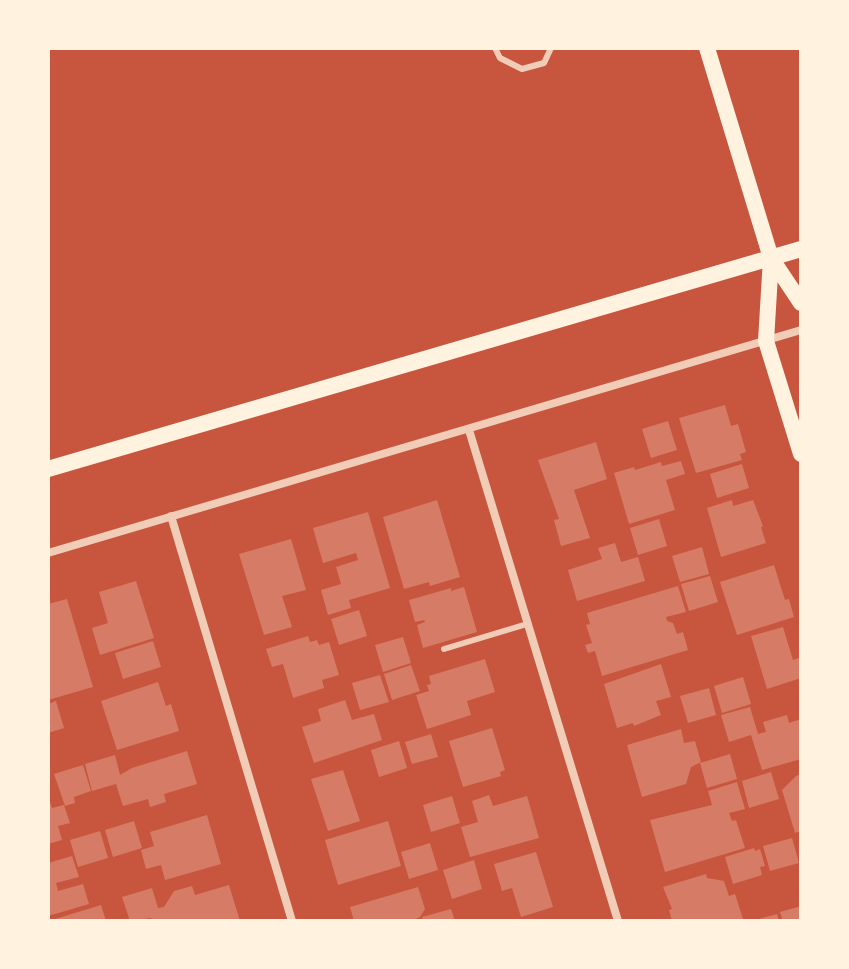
<!DOCTYPE html>
<html>
<head>
<meta charset="utf-8">
<style>
  body { margin:0 }
  #map { position:relative; width:849px; height:969px; overflow:hidden; background:#c8553d; font-family:"Zilla Slab",serif }
  canvas { display:block }
  .frame { position:absolute; inset:0; border:50px solid #fff3e0; pointer-events:none }
</style>
</head>
<body>
<div id="map">
<canvas width="849" height="969"></canvas>
<div class="frame"></div>
</div>
<script>
const ctx = document.querySelector('canvas').getContext('2d');
ctx.lineJoin = 'round';
function paint(path, color) { ctx.fillStyle = color; ctx.fill(path, 'evenodd'); }
function trace(path, color, width, dash) { ctx.strokeStyle = color; ctx.lineWidth = width; ctx.lineCap = dash ? 'butt' : 'round'; ctx.setLineDash(dash || []); ctx.stroke(path); }
paint(new Path2D(`
  M725,405L731,426L738,424L746,452L740,454L742,460L696,473L679,418Z
  M668,421L677,450L651,458L642,429Z
  M596,442L607,479L574,490L590,538L561,546L554,520L559,519L538,460Z
  M681,461L685,474L666,480L675,510L629,524L614,473L634,467L635,470L661,462L662,466Z
  M742,464L749,488L717,498L710,474Z
  M437,500L460,577L430,586L429,582L404,589L383,517Z
  M732,500L733,506L753,500L763,526L761,527L766,543L721,557L707,508Z
  M368,512L390,588L349,600L351,608L328,615L321,590L341,584L336,567L358,560L356,553L323,563L313,528Z
  M659,519L667,546L638,555L630,528Z
  M291,539L306,590L282,596L292,627L264,635L239,554Z
  M615,543L621,562L638,557L645,581L577,601L568,570L602,559L598,548Z
  M702,547L709,574L680,582L672,556Z
  M774,565L785,600L789,599L794,617L737,635L720,582Z
  M710,576L718,602L689,611L681,584Z
  M136,581L154,638L100,655L92,628L108,623L99,592Z
  M678,586L686,612L666,617L667,621L673,623L677,634L683,632L688,650L602,676L595,651L588,653L585,645L592,643L586,625L590,624L587,613Z
  M464,587L477,632L423,648L417,625L425,622L424,620L415,622L409,600L451,588V591Z
  M67,599L93,687L48,700V604Z
  M359,610L367,636L339,645L331,619Z
  M783,627L793,660L801,657V678L767,689L751,636Z
  M308,636L310,642L317,640L319,645L329,642L339,675L322,680L324,688L293,698L283,664L272,667L266,649Z
  M403,637L411,663L383,672L375,645Z
  M153,641L161,667L123,679L115,653Z
  M485,659L495,692L467,701L471,715L427,729L416,695L429,691L427,685L431,684L429,676Z
  M661,664L671,697L656,701L661,715L634,726L633,723L617,728L604,684Z
  M411,665L420,691L392,700L384,674Z
  M380,675L389,702L360,710L352,683Z
  M743,677L751,704L722,713L714,686Z
  M158,682L166,706L171,704L179,731L117,750L101,701Z
  M709,688L716,715L688,723L680,696Z
  M345,700L352,720L374,714L382,740L314,763L302,727L321,721L318,709Z
  M56,701L64,728L48,733V704Z
  M750,707L758,734L766,732L763,722L787,715L789,723L801,719V759L762,770L751,735L729,742L721,715Z
  M492,728L505,770L500,772L501,776L463,787L449,741Z
  M681,729L684,743L695,741L701,762L691,767L686,784L642,797L627,745Z
  M431,734L438,757L412,764L405,742Z
  M399,741L407,768L379,777L371,750Z
  M187,751L197,784L164,794L166,802L150,807L148,799L123,806L116,784L92,791L85,764L115,755L120,775L132,768Z
  M730,754L737,779L707,788L700,763Z
  M83,765L91,791L74,797L75,803L65,806L54,774Z
  M343,770L360,821L328,831L311,779Z
  M771,772L779,799L749,808L742,781Z
  M801,774V831L795,833L782,790L796,776Z
  M737,782L745,809L729,813L732,821L736,820L745,848L665,872L650,820L712,805L708,791Z
  M489,795L493,806L527,796L539,838L470,857L461,827L478,822L472,801Z
  M48,796L52,808L64,805L70,823L58,826L62,840L48,844Z
  M452,796L460,823L431,832L423,805Z
  M207,815L221,864L165,880L161,865L146,869L141,850L154,846L150,832Z
  M134,821L142,848L113,857L105,830Z
  M388,821L401,866L338,885L325,840Z
  M100,831L108,858L78,867L70,840Z
  M792,838L799,863L770,871L763,846Z
  M430,843L438,870L409,879L401,852Z
  M754,848L755,851L760,849L765,866L760,867L762,875L733,884L725,857Z
  M536,852L553,907L521,917L512,888L502,891L494,864Z
  M72,856L79,877L56,883L58,891L83,884L89,904L48,916V863Z
  M474,860L482,889L452,899L443,870Z
  M706,874L707,878L724,881L729,896L735,894L743,919L735,921H672L669,910L672,909L663,887Z
  M229,885L240,921H152L151,918L130,921L122,897L152,888L158,908L164,907L174,891L192,886L195,895Z
  M418,887L425,909L420,917L412,921H354L350,907Z
  M101,905L106,921H52V920Z
  M801,906V921H783L780,912Z
  M451,909L455,921H423L422,917Z
  M777,914L779,921H755V920Z`), '#d67c66');
trace(new Path2D(`
  M495,48L500,58L522,69L544,63L551,48
  M444,649L527,624`), '#f1ccb7', 6);
trace(new Path2D(`
  M469,430L618,921
  M171,516L292,921
  M48,553L801,330`), '#f1ccb7', 8);
trace(new Path2D(`
  M707,48L771,258L801,303
  M771,258L766,341L801,454
  M48,469L801,249`), '#fff3e0', 16);
</script>
</body>
</html>
